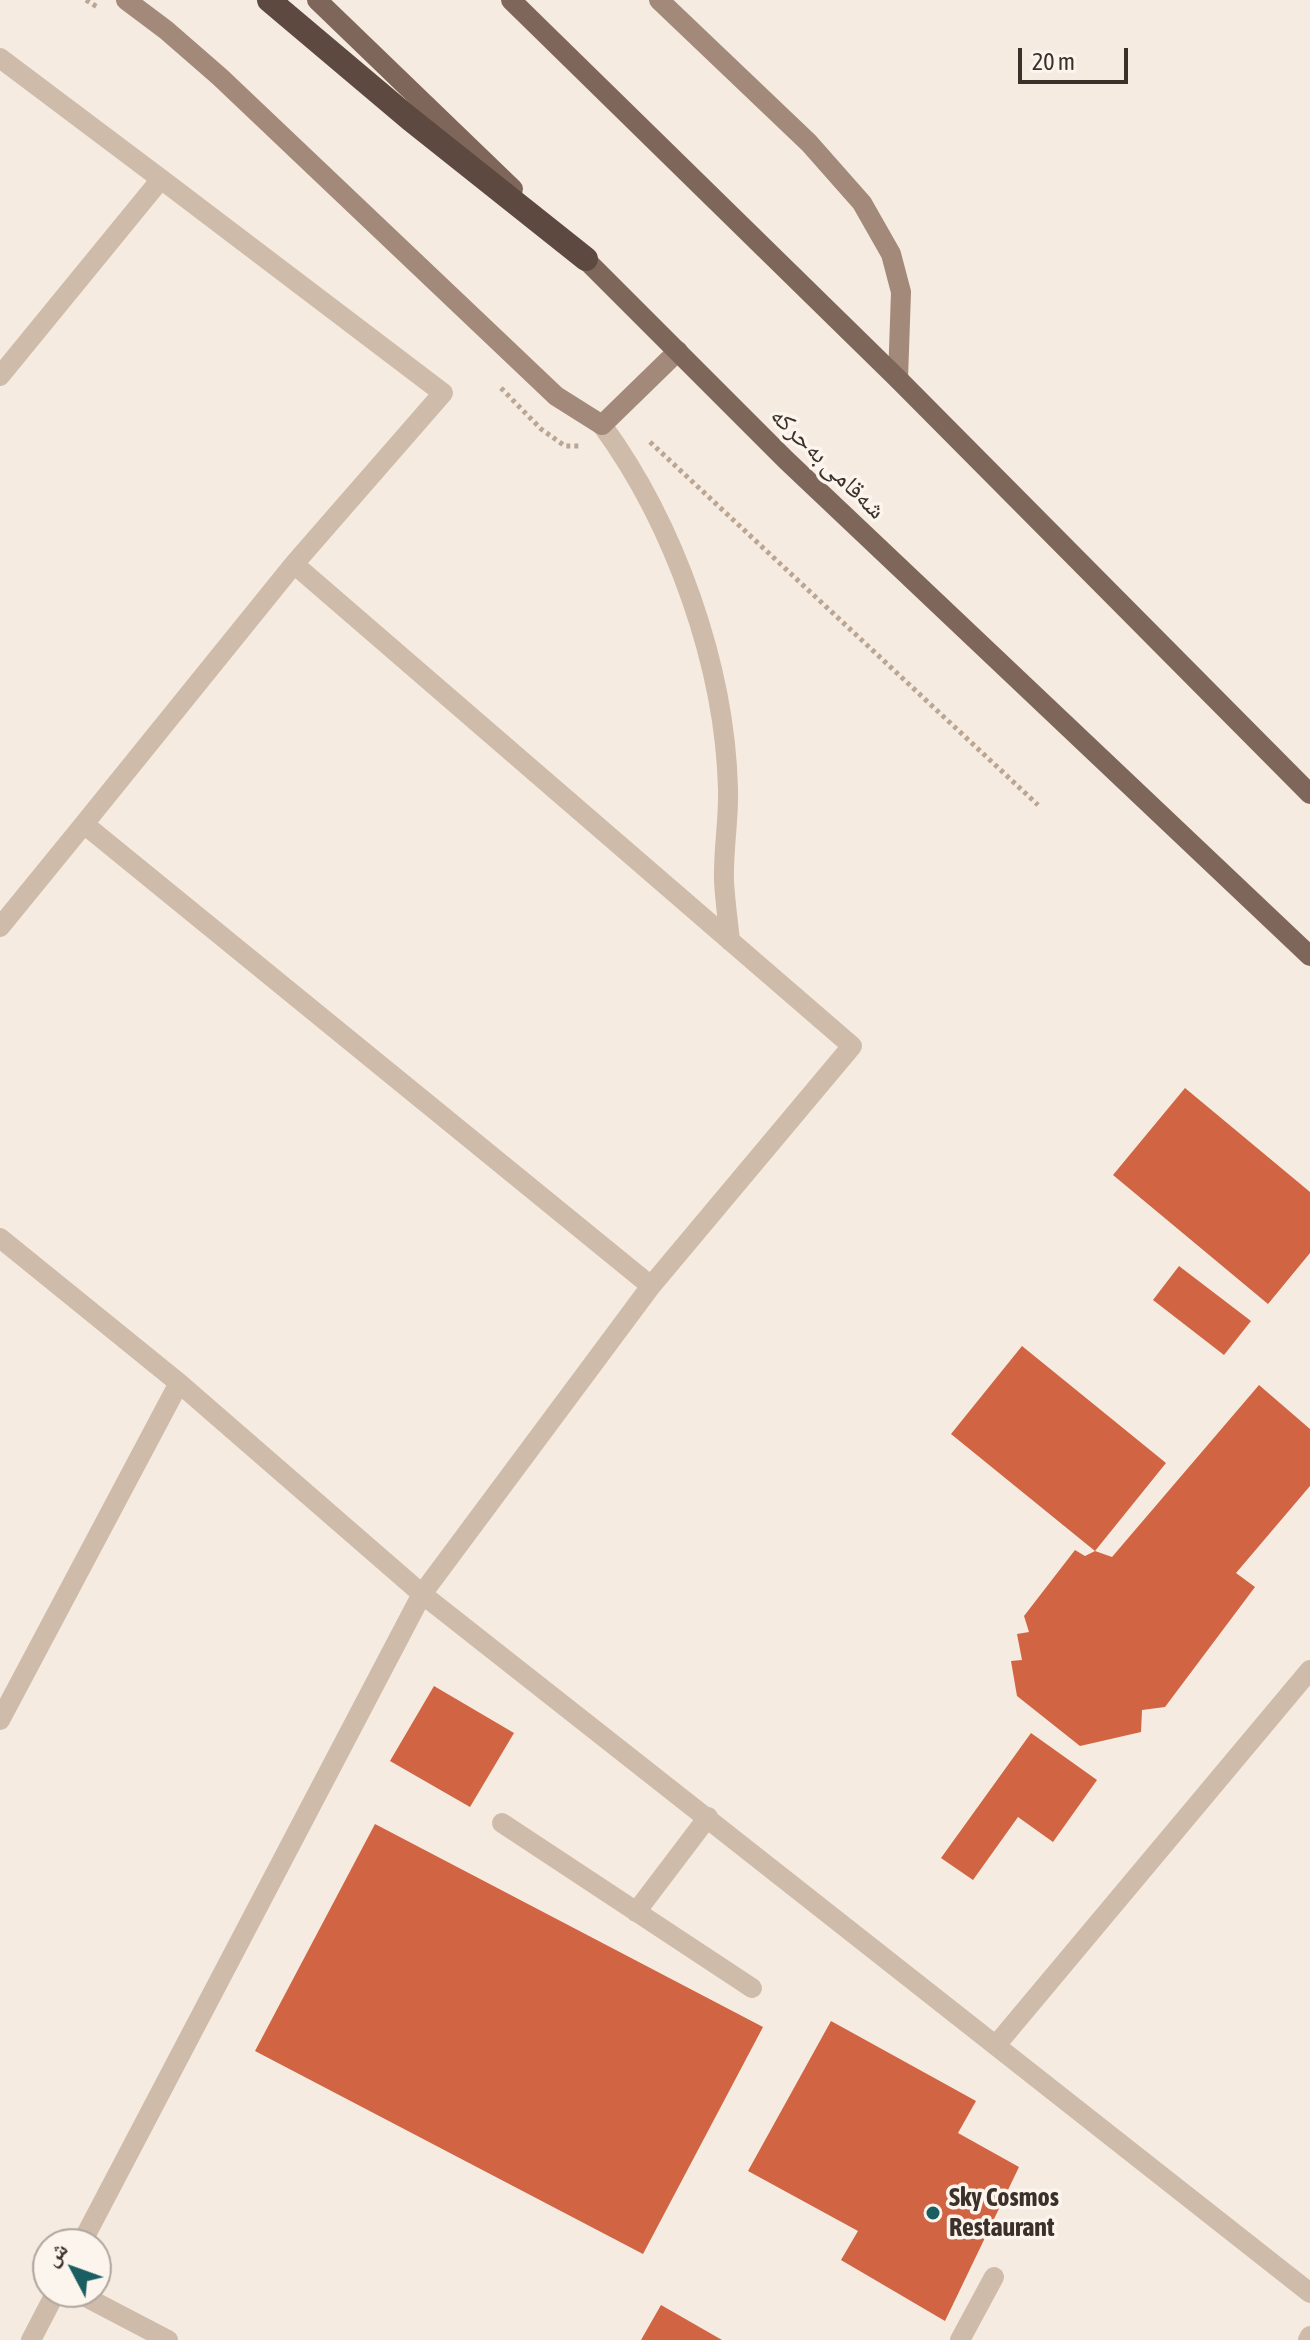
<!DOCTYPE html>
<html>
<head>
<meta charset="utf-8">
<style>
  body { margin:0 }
  #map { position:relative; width:1310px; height:2340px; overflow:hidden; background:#f5ebe0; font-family:"Asap Condensed","Noto Naskh Arabic",sans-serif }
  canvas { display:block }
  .north { position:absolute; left:32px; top:2228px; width:80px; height:80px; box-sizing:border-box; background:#fcf5ed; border:2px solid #afa69f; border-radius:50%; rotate:311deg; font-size:22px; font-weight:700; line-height:32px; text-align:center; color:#3c302a }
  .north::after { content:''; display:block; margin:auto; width:28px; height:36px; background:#1b5e62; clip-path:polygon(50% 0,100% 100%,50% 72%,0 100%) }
  .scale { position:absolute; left:1018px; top:48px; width:110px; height:36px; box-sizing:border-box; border:4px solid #3c302a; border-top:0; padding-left:10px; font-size:24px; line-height:28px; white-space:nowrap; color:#3c302a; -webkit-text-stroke:6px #fcf5ed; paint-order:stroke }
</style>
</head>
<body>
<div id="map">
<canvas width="1310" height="2340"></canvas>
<div class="north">ش</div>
<div class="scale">20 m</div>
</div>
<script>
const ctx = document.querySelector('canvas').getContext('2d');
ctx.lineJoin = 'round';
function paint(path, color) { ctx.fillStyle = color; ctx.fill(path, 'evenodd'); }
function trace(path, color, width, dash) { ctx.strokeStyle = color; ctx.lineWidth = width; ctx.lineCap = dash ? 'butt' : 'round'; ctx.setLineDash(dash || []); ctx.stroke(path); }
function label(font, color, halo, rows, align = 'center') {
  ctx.font = font + ' "Asap Condensed","Noto Naskh Arabic",sans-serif'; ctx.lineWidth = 7; ctx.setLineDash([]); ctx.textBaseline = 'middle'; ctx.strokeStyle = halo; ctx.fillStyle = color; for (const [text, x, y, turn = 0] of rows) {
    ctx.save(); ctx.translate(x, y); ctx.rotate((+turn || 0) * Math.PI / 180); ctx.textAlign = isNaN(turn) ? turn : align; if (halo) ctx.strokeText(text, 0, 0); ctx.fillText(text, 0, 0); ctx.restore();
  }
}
paint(new Path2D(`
  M1185,1088L1310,1192V1253L1268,1304L1113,1175Z
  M1179,1266L1251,1321L1224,1355L1153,1300Z
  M1022,1346L1166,1463L1095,1551L1112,1557L1259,1385L1310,1429V1486L1236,1573L1255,1587L1165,1707L1142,1710L1141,1732L1080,1746L1017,1696L1011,1661L1022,1660L1017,1634L1029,1632L1024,1616L1075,1550L1085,1556L1095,1551L951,1434Z
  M434,1686L514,1733L470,1807L390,1761Z
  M1031,1733L1097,1780L1053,1842L1018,1817L973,1880L941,1858Z
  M375,1824L763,2027L643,2254L255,2051Z
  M831,2021L976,2101L958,2133L1019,2167L945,2321L841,2260L858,2231L748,2171Z
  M661,2305L722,2340H641Z`), '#d16442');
trace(new Path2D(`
  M86,0L99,8
  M501,388L541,429L565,446H580
  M650,442L1038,805`), '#bba593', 5, [4, 4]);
trace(new Path2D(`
  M502,1823L752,1988
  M636,1912L708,1817`), '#cfbbaa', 20);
trace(new Path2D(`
  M0,58L161,179
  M0,376L161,179L443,393L294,564
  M602,425C675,525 725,666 728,789C729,820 723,850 724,881C725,901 728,921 730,941
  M0,927L84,824
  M0,1238L179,1383L422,1594L1310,2293
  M0,1720L179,1383
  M997,2044L1310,1670
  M81,2244L422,1594L651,1286L852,1046L294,564L84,824L651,1286
  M76,2292L168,2340
  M31,2340L56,2292
  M960,2340L994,2277
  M1308,2340L1310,2336`), '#cfbbaa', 20);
trace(new Path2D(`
  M126,0L166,30L220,77L556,396L602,425L678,351
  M659,0L809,143L862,203L891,254L901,292L898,379`), '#a3897a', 20);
trace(new Path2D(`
  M317,0L513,189
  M511,0L898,379L1310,794
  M576,250L786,460L1310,956`), '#7f665a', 20);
trace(new Path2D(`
  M269,0L410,119L586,259`), '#5e4940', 24);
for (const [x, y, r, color] of [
  [933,2213,8,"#1b5e62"]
]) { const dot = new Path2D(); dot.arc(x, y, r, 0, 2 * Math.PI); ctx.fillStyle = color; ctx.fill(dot); trace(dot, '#fcf5ed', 3); }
label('26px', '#3c302a', '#fcf5ed', [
  ["شەقامی بەحرکە",828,463,44]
]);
label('bold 26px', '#3c302a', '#fcf5ed', [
  ["Sky Cosmos",949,2198],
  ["Restaurant",949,2228]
], 'left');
</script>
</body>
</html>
